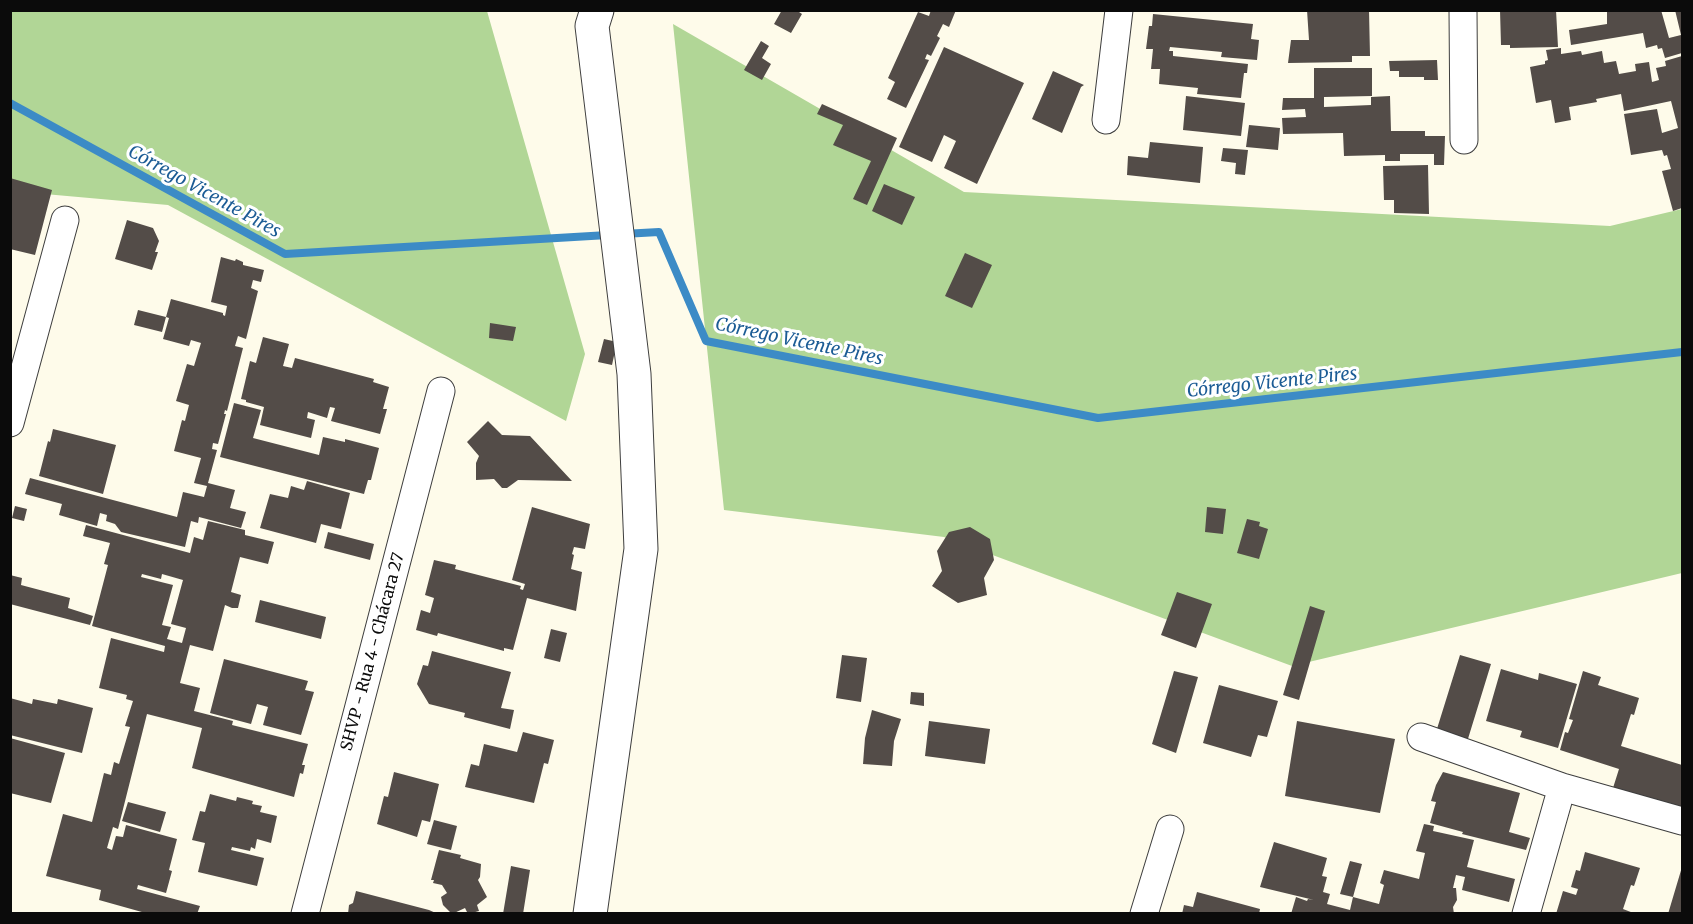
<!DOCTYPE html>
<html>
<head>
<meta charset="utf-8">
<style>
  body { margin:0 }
  #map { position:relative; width:1693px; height:924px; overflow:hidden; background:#fefbea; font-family:Merriweather,serif }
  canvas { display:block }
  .frame { position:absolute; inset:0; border:12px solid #0b0b0b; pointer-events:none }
</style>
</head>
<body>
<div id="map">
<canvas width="1693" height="924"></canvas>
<div class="frame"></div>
</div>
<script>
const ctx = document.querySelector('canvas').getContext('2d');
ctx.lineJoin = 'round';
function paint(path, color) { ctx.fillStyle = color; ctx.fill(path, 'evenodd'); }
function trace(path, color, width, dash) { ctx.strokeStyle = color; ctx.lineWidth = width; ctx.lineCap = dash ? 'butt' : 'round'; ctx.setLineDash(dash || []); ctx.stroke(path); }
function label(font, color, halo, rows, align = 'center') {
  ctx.font = font + ' Merriweather,serif'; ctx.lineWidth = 6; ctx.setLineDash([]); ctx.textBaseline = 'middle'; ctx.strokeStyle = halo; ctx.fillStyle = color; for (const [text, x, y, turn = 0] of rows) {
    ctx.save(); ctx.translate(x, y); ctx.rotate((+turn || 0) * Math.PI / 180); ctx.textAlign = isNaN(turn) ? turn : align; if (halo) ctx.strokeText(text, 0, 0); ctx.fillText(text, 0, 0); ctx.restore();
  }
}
paint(new Path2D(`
  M10,11H487L585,354L566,421L168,205L11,191Z
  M673,24L964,192L1610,226L1682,209V573L1292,666L944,537L724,510Z`), '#b1d696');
trace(new Path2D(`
  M10,103L285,254L608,235
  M623,234L659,232L706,341L1098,418L1682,352`), '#3c8bc6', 8);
paint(new Path2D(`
  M782,10H796L802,14L791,33L774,24Z
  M931,10H956L949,27L943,24L937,36L940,38L931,56L927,54L925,59L929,60L906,108L887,99L895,82L888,78L918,12L929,16Z
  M1307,10H1369L1370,56H1352V62L1288,63L1291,40H1309Z
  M1500,10H1556L1558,47L1510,48V45H1501Z
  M1607,10H1661L1669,38L1681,35L1675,10H1682V53L1665,58L1662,48L1658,49L1657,45L1646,48L1643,33L1571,45L1569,30L1607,24Z
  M1153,14L1253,24L1251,39L1259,40L1257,60L1221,57L1222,52L1170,47L1169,51H1173V56L1248,64L1247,73H1244L1241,98L1197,94L1198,88L1159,84L1160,69H1151L1153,49H1146L1149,26H1152Z
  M761,41L769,46L762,58L771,64L762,80L744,70Z
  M944,47L1024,83L977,184L944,168L956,141L944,135L932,162L899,147Z
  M1561,48V54L1581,51L1582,55L1602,51L1604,63L1616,61L1619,74L1636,71L1635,64L1649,62L1652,82L1659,80L1656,68L1666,66L1665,61L1682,56V208L1673,211L1662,171L1671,169L1667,155L1664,156L1662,150L1631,155L1624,114L1657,109L1662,133L1678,128L1671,101L1624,111L1621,94L1596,99L1597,102L1569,107L1571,120L1555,123L1551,100L1536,103L1530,67L1545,64V61L1548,60L1546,50Z
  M1437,60L1438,80H1424V77H1399V71H1390L1389,61Z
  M1314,68H1372V96L1324,97V107L1371,105V97L1390,96L1391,131H1425V136H1445L1444,165H1434V154H1400V161H1385V155L1344,156L1343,133L1283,134L1282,118L1306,117L1305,109L1282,110L1283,98H1314Z
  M1053,71L1084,85L1081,87L1062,133L1032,119Z
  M1186,96L1245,103L1241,136L1183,130Z
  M822,104L897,138L867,205L853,199L871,161L833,145L843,125L817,114Z
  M1249,125L1280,128L1278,150L1246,147Z
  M1150,142L1203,147L1200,183L1127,175L1128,156L1148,158Z
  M1223,148L1248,150L1245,175L1235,174L1236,163L1221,161Z
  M1428,165L1429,214L1394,213V200H1384L1383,166Z
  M10,178L52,190L35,255L10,249Z
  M884,184L915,197L902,225L872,211Z
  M127,220L153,228L159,241L155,252H158L152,270L115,259Z
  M965,253L992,265L972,308L945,296Z
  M221,257L235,261L236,259L243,262V265L264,270L261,282L253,280L251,288L258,291L246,339L238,336L235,346L243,348L227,411L225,410L224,414H226L218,444L213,443L212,449L217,450L208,483L235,490L230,508L246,512L241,528L199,517L198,523L191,521L185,547L121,532L115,524L106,521L107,515L100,513L97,526L59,515L62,504L25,494L30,478L177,517L183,492L204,497L207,486L194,483L201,458L174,451L182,420L185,421L189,405L176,401L187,364L194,366L201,343L191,340L189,346L163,339L169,318L166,317L171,299L223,313V315L225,316L227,306L211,302Z
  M138,310L166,317L162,332L134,325Z
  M490,323L516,327L513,341L489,338Z
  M263,337L289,344L283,366L292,368L295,358L374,379L373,382L389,387L383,409H387L380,434L331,421L335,408L330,407L327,418L308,412L307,418L315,420L311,438L260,425L264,407L246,402V400L241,399L250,361L256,363Z
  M604,339L617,342L612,365L598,362Z
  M234,403L261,410L253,438L319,455L323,437L345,442V439L379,448L371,480H368L364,494L220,457Z
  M488,421L502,435L530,436L572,481L518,480L507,488H502L494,479L476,480V463L479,456L467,442Z
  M53,429L116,445L103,494L39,476L48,441L50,442Z
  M307,481L350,493L341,529L321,524L316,543L260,528L270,494L288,498L291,486L304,490Z
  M15,506L27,509L24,521L12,518Z
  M532,507L590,524L585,549L574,547L572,554L574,555L571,569L582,572L576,611L527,598L513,650L504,648V651L438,633L437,636L416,630L421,610L430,613L434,598L425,595L434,560L456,565L455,569L521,586L520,589L523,590L525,584L512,580Z
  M1207,507L1226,509L1223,534L1205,532Z
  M1247,519L1260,522L1259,526L1268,529L1259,559L1237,553Z
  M208,521L245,530V535L274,542L268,564L240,557L231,592L241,595L238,608H232L225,605L213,651L190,645L180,683L200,688L194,711L233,721L232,725L308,744L302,765H305L303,774L300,773L294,797L192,768L202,728L147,714L118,829L113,827L107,848L112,850L116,836L123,837L126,825L177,839L169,870L172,871L166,893L138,885L137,889L200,906L197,914H149L99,900L101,890L46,876L63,814L92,822L104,773L111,775L114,762L119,764L130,727L125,726L133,701L126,699L127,695L99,688L111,638L164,652L165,646L92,626L108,565L104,564L110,543L83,536L86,525L190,553L194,537L203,540ZM142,574L161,579L162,574L183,580L171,624L186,628L182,643L167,639L171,627L162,625L173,585L141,577Z
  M970,527L990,539L994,560L984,578L987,595L958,603L932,586L942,571L937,551L949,532Z
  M328,532L374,544L370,560L324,548Z
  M10,575L22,578L21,585L70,598L68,608L93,616L90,625L10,604Z
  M1177,592L1212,604L1196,648L1161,635Z
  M260,600L326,617L321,639L255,622Z
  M1310,606L1325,611L1299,700L1283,695Z
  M551,629L567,633L560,662L544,658Z
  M432,651L511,672L501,708L514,710L510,729L464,717L465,713L429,704L417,684L423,665L428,666Z
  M842,655L867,658L861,702L836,698Z
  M1460,655L1491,664L1467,742L1436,732Z
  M224,659L308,681L305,690L314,692L301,735L263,725L268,707L257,704L251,724L210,713Z
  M1501,669L1538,680L1539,673L1577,684L1558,748L1520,737L1522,731L1486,721Z
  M1174,671L1198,677L1176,753L1152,744Z
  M1583,671L1601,677L1598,685L1639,698L1634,715L1631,714L1621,746L1682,765V808L1613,788L1619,769L1560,750L1565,732L1568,733L1573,720L1569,719Z
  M1219,685L1278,701L1267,737L1258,735L1251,757L1203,743Z
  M911,692L924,693V706L910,704Z
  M10,698L32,704L33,699L57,704L58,699L93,708L82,753L10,735Z
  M872,710L901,719L894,741L892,766L863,764L865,738Z
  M929,721L990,729L985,764L925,756Z
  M1297,721L1395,739L1380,813L1285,796Z
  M523,732L554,740L548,764L544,763L534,803L465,787L471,764L479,766L484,744L517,752Z
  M10,738L65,753L51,803L10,793Z
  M394,772L439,784L430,822L422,820L417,837L377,824L384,796L388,797Z
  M1443,772L1520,793L1509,832L1530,838L1526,850L1462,834L1463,832L1430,823L1436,802L1431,801L1436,785Z
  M210,794L236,801L237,797L253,801L252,804L262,806L260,812L277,816L271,843L257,839L255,849L251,847L250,851L232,847L231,850L264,858L257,886L198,872L205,843L192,840L200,811L205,812Z
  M128,802L166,812L160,832L122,821Z
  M434,820L457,826L451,850L427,844Z
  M1424,824L1434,826L1433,831L1474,840L1467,867L1515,879L1509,902L1462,890L1465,877L1456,875L1453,888H1456L1457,900L1453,907L1454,914H1291L1296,897L1307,901L1308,899L1314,900L1260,887L1274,842L1327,858L1322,876L1327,877L1323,892L1330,894L1327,904L1350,910L1353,897L1379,904L1384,885L1380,883L1384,870L1419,879L1425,853L1416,851Z
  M439,850L461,855L460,858L481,864L480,877L478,880L487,897L477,905L479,911L468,914L465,908L452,914L443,905L441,897L447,893L442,885L433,883L434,880H431Z
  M1585,852L1640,868L1634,886L1631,885L1623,909L1636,914H1556L1563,891L1576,895L1578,889L1571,887L1576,870L1580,871Z
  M1350,861L1362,864L1353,897L1340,894Z
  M511,866L530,870L523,914H503Z
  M1682,867V914H1668Z
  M356,891L429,910L438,914H348L349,905L353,903Z
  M1197,892L1260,909L1259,914H1182L1184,905L1193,907Z`), '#534c48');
const minor = new Path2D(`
  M1463,10L1464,140
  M1106,120L1119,10
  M10,423L65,220
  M1421,737L1562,787L1682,821
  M305,914L441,391
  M1144,914L1170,829
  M1526,914L1562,787`);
const tertiary = new Path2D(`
  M590,914L641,549L634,374L592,26L597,10`);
trace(minor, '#3e3e3e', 29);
trace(tertiary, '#3e3e3e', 35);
trace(minor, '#fff', 27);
trace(tertiary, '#fff', 33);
label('16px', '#0b0b0b', '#fff', [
  ["SHVP - Rua 4 - Chácara 27",373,652,-75]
]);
label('italic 18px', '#1c5c95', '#fff', [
  ["Córrego Vicente Pires",204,192,29],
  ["Córrego Vicente Pires",799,342,12],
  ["Córrego Vicente Pires",1272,383,-6]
]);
</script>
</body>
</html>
